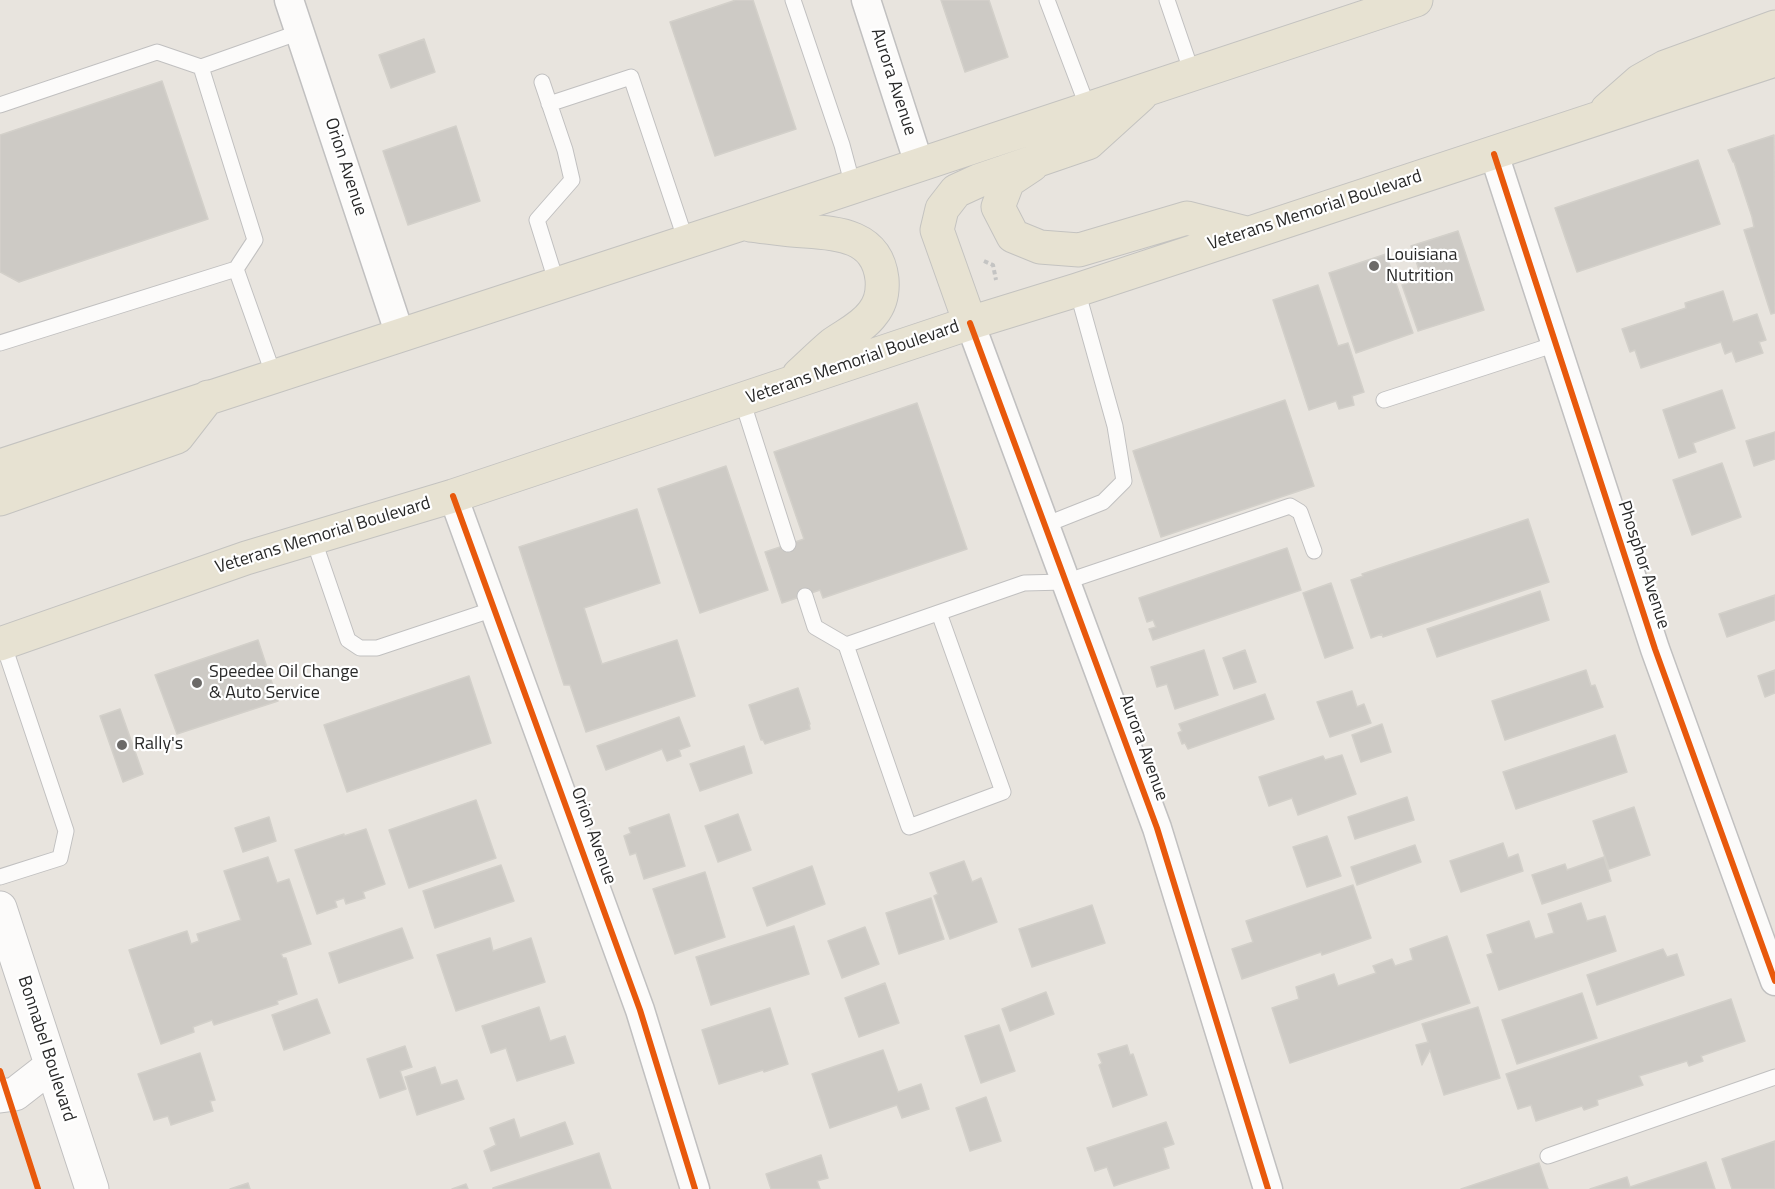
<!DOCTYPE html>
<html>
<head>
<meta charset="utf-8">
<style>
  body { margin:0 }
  canvas { display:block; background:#e8e4de }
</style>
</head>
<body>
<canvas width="1775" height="1189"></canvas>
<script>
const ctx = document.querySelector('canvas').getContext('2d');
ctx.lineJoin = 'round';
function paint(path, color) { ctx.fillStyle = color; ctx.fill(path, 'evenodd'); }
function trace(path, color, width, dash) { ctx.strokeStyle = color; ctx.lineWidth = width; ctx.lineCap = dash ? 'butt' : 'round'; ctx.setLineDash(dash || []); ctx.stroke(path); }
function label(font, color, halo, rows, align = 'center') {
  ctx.font = font + ' "Titillium Web",sans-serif'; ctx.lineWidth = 4.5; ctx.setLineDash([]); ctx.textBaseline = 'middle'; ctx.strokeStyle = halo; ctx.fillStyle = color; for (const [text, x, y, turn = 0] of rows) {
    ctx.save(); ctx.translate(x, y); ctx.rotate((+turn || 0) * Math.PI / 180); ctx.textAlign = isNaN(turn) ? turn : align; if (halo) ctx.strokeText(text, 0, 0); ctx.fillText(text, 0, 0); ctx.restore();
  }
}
const building = new Path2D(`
  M736,0H753L796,129L715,156L670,22Z
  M941,0H989L1008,57L965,72Z
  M424,39L435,72L391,88L379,55Z
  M162,81L208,219L19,282L0,272V135Z
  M456,126L480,201L408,225L383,151Z
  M1774,135L1775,313L1771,314L1744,230L1754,227L1752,217L1734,162H1733L1728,150Z
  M1698,160L1720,224L1577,272L1555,208Z
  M1458,231L1484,310L1418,331L1402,285L1414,281L1413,278L1421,276L1411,246Z
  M1386,254L1413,333L1356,353L1329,273Z
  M1318,285L1338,346L1348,343L1364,392L1352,396L1354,405L1339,409L1336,401L1309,410L1273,300Z
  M1723,291L1733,322L1757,314L1766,340L1759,342L1763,353L1736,362L1732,351L1725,354L1721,342L1641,368L1635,350L1630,352L1622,329L1686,308L1685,303Z
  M1722,390L1735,428L1693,443L1696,452L1679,458L1663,410Z
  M1285,400L1314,486L1161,537L1133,451Z
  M917,403L967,549L823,598L820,590L782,603L765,552L804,539L774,452Z
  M1775,432V459L1754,466L1746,441Z
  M1722,463L1741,517L1692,535L1673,480Z
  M726,466L768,590L700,613L658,489Z
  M637,509L660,583L584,608L602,664L677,640L695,696L586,732L570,685H564L519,547Z
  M1528,519L1549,582L1383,637L1382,634L1371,638L1351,580L1363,576L1362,574Z
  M1287,548L1301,590L1153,640L1149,629L1156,627L1153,620L1147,622L1139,598Z
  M1331,583L1353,648L1325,658L1303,593Z
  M1540,591L1549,620L1437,657L1427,629Z
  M1775,595V620L1727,637L1719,614Z
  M258,640L278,701L177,734L155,675Z
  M1204,650L1218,695L1175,709L1167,684L1157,687L1151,667Z
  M1245,650L1256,682L1234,689L1223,658Z
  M1586,670L1591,686L1595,685L1603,707L1505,740L1492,701Z
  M1775,670V693L1765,697L1758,676Z
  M469,676L491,743L347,792L324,725Z
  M798,688L810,724H809L810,729L765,744L763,740H761L749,705Z
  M1352,691L1357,707L1364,704L1371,723L1330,737L1317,702Z
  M1265,694L1274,719L1188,749L1185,743L1182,744L1178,733L1182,731L1179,724Z
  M120,709L143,774L123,782L100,716Z
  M679,717L690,746L679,750L681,756L667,761L662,749L606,770L597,746Z
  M1382,724L1391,752L1361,762L1352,735Z
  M1615,735L1627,772L1516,809L1503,772Z
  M744,746L752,773L700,791L690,764Z
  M1342,755L1356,794L1298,815L1292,798L1269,806L1259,777L1323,756L1325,760Z
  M1407,797L1414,820L1355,839L1348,817Z
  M476,800L496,858L409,888L389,830Z
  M1634,807L1650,855L1609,869L1593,821Z
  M669,814L685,866L644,879L636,853L630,855L624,836L631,833L629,828Z
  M738,814L751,850L718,862L705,826Z
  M269,817L276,841L243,852L235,828Z
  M366,829L385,884L363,892L365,898L346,904L344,898L335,901L337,907L317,914L295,850L344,834V836Z
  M1327,836L1341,876L1307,887L1293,847Z
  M1503,843L1508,858L1518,854L1523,871L1461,892L1450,861Z
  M1415,845L1421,862L1357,885L1351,867Z
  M268,857L277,883L289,879L311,944L281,954L283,958H286L297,994L277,1001L278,1004L214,1025L212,1020L193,1027L194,1032L161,1044L129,950L187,931L191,944L199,941L197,934L241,920L224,871Z
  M1604,857L1611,881L1542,904L1532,875L1565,864L1567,870Z
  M964,861L972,882L981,878L997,922L950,939L934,896L938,894L930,873Z
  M501,865L514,901L435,928L423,891Z
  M812,866L825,904L767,926L753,888Z
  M705,872L725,937L675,954L653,889Z
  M1353,885L1371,938L1322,955L1321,952L1242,979L1232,949L1253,942L1246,921Z
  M931,898L944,939L899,954L886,913Z
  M1581,903L1587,921L1605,916L1616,951L1499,990L1487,955L1493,953L1487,935L1529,921L1535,939L1554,933L1548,914Z
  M1092,905L1105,943L1032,967L1019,929Z
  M794,926L809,974L711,1005L696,957Z
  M865,927L879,964L842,978L828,941Z
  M402,928L413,958L339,983L329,953Z
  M1447,936L1470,1003L1290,1063L1272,1008L1299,999L1296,987L1334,974L1338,986L1376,973L1373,966L1392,959L1395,966L1413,960L1410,949Z
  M490,938L493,951L531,938L545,982L456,1011L437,955Z
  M1663,949L1667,957L1677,954L1684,975L1597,1005L1587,975Z
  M885,983L899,1023L859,1037L845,998Z
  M1046,992L1054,1014L1010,1031L1002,1009Z
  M1582,993L1597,1038L1517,1064L1502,1020Z
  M317,999L330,1033L284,1050L272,1015Z
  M1731,999L1745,1041L1701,1056L1703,1061L1689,1066L1687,1061L1639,1076L1643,1085L1597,1100L1598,1105L1584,1110L1582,1106L1536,1121L1531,1105L1518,1109L1506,1074Z
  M539,1007L550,1041L565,1036L574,1063L517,1081L506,1048L491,1053L482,1026Z
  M1478,1007L1500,1078L1444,1095L1430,1050L1422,1065L1416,1045L1428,1042L1422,1024Z
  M770,1008L788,1064L764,1072L763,1070L719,1084L702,1030Z
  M999,1025L1015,1071L981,1083L965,1036Z
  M1127,1045L1130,1055L1133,1054L1147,1095L1113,1107L1099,1065L1102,1063L1098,1054Z
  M405,1046L412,1067L400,1071L406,1089L380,1098L367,1059Z
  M883,1050L898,1092L921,1084L929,1109L902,1118L897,1105L830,1128L812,1074Z
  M200,1053L215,1100L210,1101L213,1111L171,1125L168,1116L154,1120L138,1074Z
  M435,1067L441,1085L457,1080L464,1099L417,1115L405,1077Z
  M986,1097L1001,1141L970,1151L956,1108Z
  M514,1119L520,1138L565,1122L573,1144L491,1171L484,1151L496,1145L490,1128Z
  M1166,1122L1174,1144L1163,1148L1169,1168L1114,1186L1107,1167L1095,1171L1087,1148Z
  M1775,1141V1189H1732L1722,1159Z
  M599,1153L611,1189H493V1188Z
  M821,1155L828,1178L817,1181L820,1189H771L766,1174Z
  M1706,1162L1715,1189H1590L1627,1177L1630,1187Z
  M1539,1163L1548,1189H1461Z
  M248,1183L250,1189H230Z
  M466,1184L468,1189H452Z`);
paint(building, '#cdcac5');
trace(building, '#d3d0ca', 1.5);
const service = new Path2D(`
  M793,0L842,145L853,186
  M1047,0L1088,108
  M1167,0L1192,73
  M542,82L565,150L572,180L537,220L557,284
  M549,104L631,77L686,241
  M0,105L157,52L201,67
  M236,269L255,240L201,67L300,32
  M0,343L236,269L274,376
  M742,400L788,544
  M1384,400L1556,344
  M1045,525L1103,502L1124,481L1115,426L1077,290
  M313,538L348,640L360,648H377L494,609
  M805,596L815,627L846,645
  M939,613L1003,792L909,827L846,645L1024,583L1065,582L1290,506L1300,512L1314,551
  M0,877L60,858L66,831L3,643
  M1548,1156L1775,1077`);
const minor = new Path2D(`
  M289,0L400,335
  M866,0L919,164
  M1494,154L1655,649L1775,981
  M970,323L1157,828L1268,1189
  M453,496L640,1010L695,1189`);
const secondary = new Path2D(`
  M0,908L92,1189
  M0,1096L15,1094L51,1066`);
const primary = new Path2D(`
  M1607,110L1640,81L1665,67L1775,27
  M1032,165L1008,181L998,207L1013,236L1040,247L1079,250L1187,218L1246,233
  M750,225C768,227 786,230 805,231C839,233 877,236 882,279C883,291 881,303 873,313C863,327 847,334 833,344C821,354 810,365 799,375
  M970,323L937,230L942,209L956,191L980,180L1088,143L1141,95
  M0,466L741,224L1416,0
  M0,499L177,437L208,397
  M0,644L246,558L453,496L970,323L1077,290L1775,60`);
trace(service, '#c1c0c0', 17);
trace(minor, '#c1c0c0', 31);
trace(secondary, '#c1c0c0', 35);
trace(primary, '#c4c3c0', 35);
trace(new Path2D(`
  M984,261L993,265L996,280`), '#c4c4c3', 4, [4.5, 3]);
trace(service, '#fcfbfa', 15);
trace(minor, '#fcfbfa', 28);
trace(secondary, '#fcfbfa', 33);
trace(primary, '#e7e2d2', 33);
trace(new Path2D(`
  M1494,154L1655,649L1775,981
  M970,323L1157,828L1268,1189
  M453,496L640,1010L695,1189
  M0,1071L38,1189`), '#e8590c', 6);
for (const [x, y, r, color] of [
  [1374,266,6,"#6c6a68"],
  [197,683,6,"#6c6a68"],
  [122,745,6,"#6c6a68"]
]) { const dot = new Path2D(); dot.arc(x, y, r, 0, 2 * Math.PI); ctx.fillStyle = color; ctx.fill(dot); trace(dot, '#fff', 2); }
label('18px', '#292929', '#fff', [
  ["Aurora Avenue",893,82,72],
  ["Orion Avenue",345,167,72],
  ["Veterans Memorial Boulevard",1315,211,-18],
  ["Veterans Memorial Boulevard",853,363,-19],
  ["Veterans Memorial Boulevard",323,536,-17],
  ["Phosphor Avenue",1643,565,72],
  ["Aurora Avenue",1143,748,70],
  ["Orion Avenue",593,836,70],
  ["Bonnabel Boulevard",46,1049,72]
]);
label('18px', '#292929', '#fff', [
  ["Louisiana",1386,256],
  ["Nutrition",1386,277],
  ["Speedee Oil Change",209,673],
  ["& Auto Service",209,694],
  ["Rally's",134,745]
], 'left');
</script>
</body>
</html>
